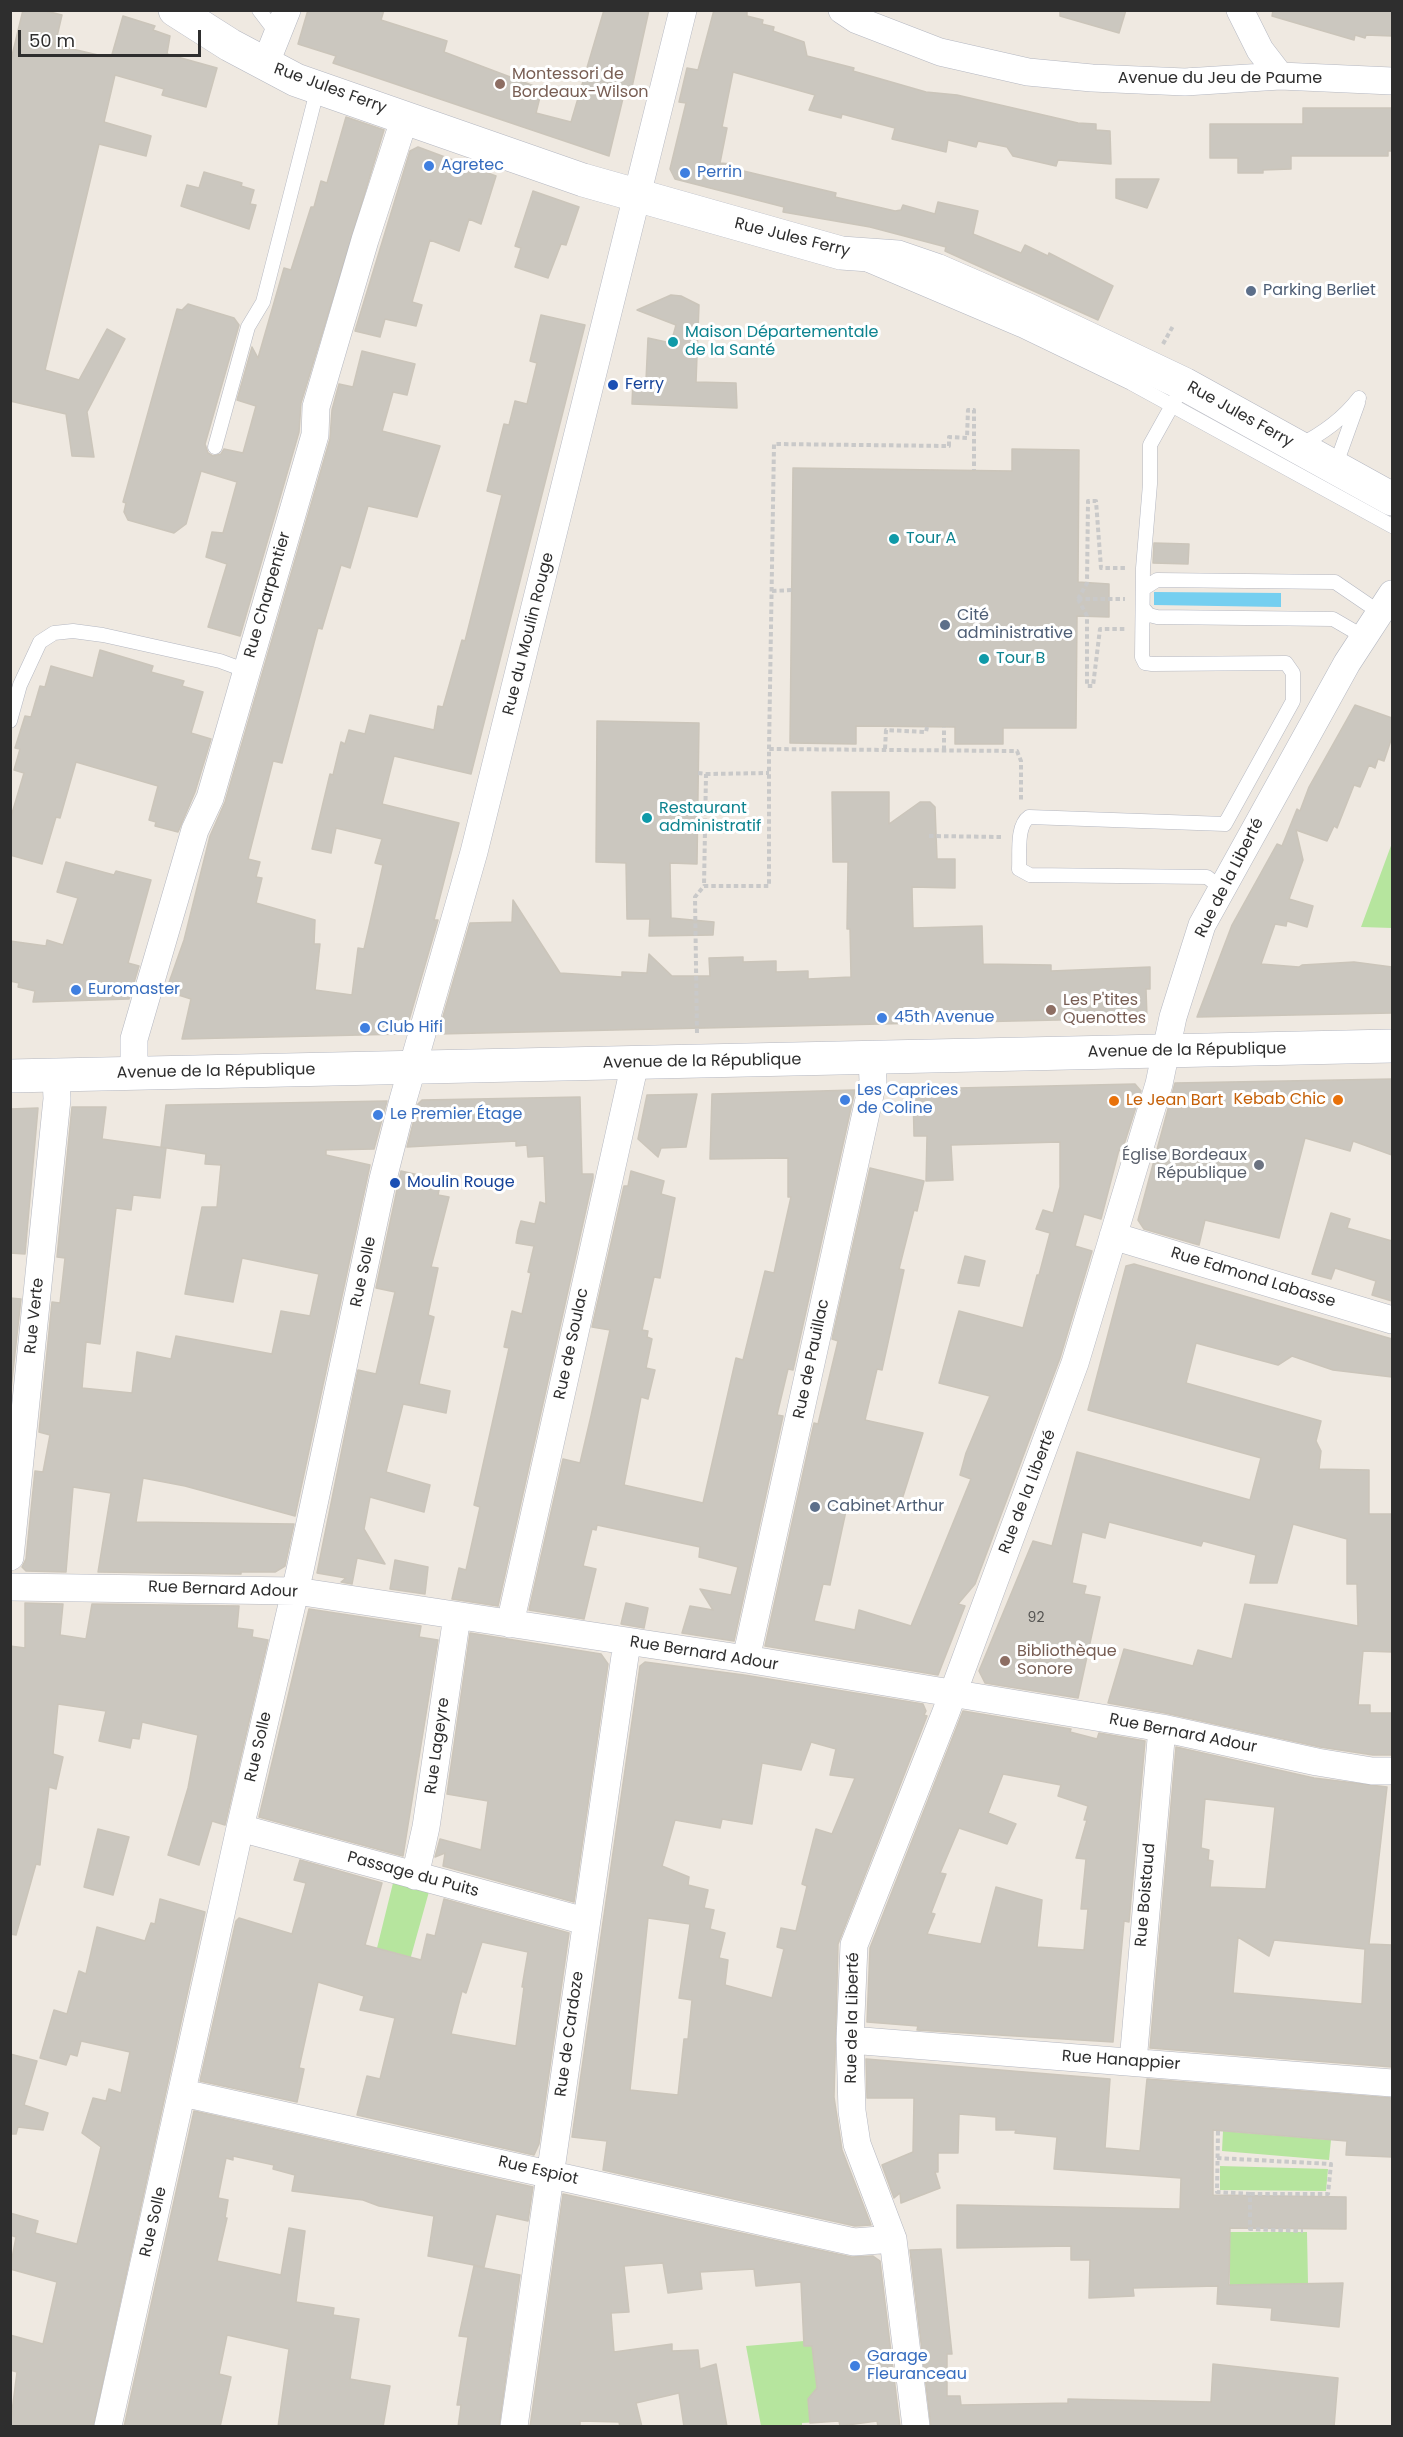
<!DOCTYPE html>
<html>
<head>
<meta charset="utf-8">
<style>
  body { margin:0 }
  #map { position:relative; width:1403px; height:2437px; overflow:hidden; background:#efe9e1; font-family:Poppins,sans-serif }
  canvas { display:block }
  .frame { position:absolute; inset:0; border:12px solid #2e2e2e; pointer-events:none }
  .scale { position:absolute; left:18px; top:30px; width:183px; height:27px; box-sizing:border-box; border:3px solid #2e2e2e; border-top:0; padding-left:8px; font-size:18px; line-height:21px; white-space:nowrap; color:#2e2e2e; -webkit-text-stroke:4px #fff; paint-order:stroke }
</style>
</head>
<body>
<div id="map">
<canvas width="1403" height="2437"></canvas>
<div class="frame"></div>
<div class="scale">50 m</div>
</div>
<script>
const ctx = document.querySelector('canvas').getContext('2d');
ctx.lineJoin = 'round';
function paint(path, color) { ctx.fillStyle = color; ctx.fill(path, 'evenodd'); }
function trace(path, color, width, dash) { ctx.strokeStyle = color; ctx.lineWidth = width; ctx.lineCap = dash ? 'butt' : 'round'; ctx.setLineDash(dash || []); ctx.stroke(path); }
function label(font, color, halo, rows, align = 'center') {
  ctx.font = font + ' Poppins,sans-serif'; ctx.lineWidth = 6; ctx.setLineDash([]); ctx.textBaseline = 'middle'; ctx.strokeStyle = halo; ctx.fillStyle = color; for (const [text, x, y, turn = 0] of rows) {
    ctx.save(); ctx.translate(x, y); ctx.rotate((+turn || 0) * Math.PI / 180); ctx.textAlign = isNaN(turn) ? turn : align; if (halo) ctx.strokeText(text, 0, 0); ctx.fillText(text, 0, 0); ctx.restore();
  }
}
paint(new Path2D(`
  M1392,843V928L1361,927Z
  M394,1879L430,1888L410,1960L377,1948Z
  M1223,2131L1331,2140L1329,2160L1222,2151Z
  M1220,2166L1328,2169L1326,2191L1220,2190Z
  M1230,2232H1307L1308,2284L1230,2285Z
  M804,2341L812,2346L821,2422L802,2423V2426H761L746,2346Z`), '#b6e59e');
paint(new Path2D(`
  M1154,592L1281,593V607L1154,605Z`), '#75cff0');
const building = new Path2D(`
  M23,10H42L62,15L55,45L111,58L123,16L155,26L153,30L170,36L167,54L217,68L206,107L162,95L164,89L115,75L104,122L151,136L146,156L99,144L45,370L79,380L107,329L125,339L87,412L94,457L72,456L66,414L10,401V64Z
  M308,10H384L381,20L447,41L444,52L542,89L536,113L571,122L604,10H649L632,87L625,90L609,156L333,63L336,56L298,44Z
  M714,10H747V16L763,20L762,24L774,27L773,31L804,42L807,56L854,68L853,71L926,92L957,95L1078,123L1096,124V130L1110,131L1111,164L1058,160L1056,166L1013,156L1007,147L978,141L976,147L948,140L946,152L892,139L895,128L842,114L841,118L809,110L815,95L733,72L722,127L727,128L720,163L732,164L731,168L836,193L835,197L895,211L901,210L903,205L935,214L938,202L978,211L973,234L1021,253L1025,245L1048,256L1049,253L1113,286L1098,320L945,251L946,247L870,227L783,212L784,207L675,179L670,169L686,103L679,102L687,68L698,70Z
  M1060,10H1126L1119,33L1060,16Z
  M1273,10H1392V36L1366,35L1365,38L1355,35L1354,40L1272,16Z
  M1303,108H1392V151H1388V156H1291V169L1263,170V173H1238V158H1210V124H1303Z
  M346,117L384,130L301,403L299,432L240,636L208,627L227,564L206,557L212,532L223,533L237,482L201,471L186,524L174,533L128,520L124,512L126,503L123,502L177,309L182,310L188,304L234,318L239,325L205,444L208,453L213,456L221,454L224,449L243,453L256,406L237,400L252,347L258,358L284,268L291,270L311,207H314L321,181L327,183Z
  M418,147L496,176L481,224L469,219L459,251L430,240L412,302L422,305L416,326L385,319L380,337L355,331L410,151Z
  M204,172L242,183L241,186L254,190L250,204L256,205L249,229L181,206L187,185L199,188Z
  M1116,179H1159L1147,208L1116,198Z
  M533,191L579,207L566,245L561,244L548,278L515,267L521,248L515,246Z
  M671,295L681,296L699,305L696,382L736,383L737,408L632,404L633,380H646L648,338L671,343L676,325L637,310Z
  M541,315L585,325L471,774L394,756L382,804L459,823L434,920H438L405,1034L182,1039L191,999L166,991L184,940L210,836L225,802L330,439L332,410L339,384L353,387L362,351L415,364L407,395L393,392L382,431L440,446L417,517L368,506L350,568L341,565L322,629L318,628L282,763L273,761L248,859L260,862L256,877L262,878L256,903L315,920L314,944H320L315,990L352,995L358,948L364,949L383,865L375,863L382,839L336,828L331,853L312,849L330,774L333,775L341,742L345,744L349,730L365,734L370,715L434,730L438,706L443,707L462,640L465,641L502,495L487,491L504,424L509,425L515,401L527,404L537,363L530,361Z
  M1012,449L1079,450L1078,582L1109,584V617L1077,616L1076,728H1003V744H955V727L856,726V744L790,743L793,468L1012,471Z
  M1154,543L1189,544L1188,564L1153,563Z
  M100,650L153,666L151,672L184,681L182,686L203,692L191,733L211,739L195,792L178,832L155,826L156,822L149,820L158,786L76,762L60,818L56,817L42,864L10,855V820L24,773L14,770L20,749L15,748L25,716L31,717L40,686L45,687L51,666L93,678Z
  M1355,705L1392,718V737L1384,761L1378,759L1375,768L1369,765L1360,787L1354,785L1337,828L1334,826L1327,841L1296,830L1303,860L1289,899L1313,906L1307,927L1287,921L1286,926L1275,924L1261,964L1299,967L1302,965L1354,962L1392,967V1013L1197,1017L1232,925L1277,844L1282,846L1297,809L1300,811L1309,787Z
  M597,721L699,723L697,864L670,863L671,918L714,922L713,935L649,936L650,919H627L626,863L596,862Z
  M832,792H889V824L920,802H930L935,807L937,859H955V888L912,887L913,928L982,926L983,964L1051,965V971L1150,967V989H1146L1147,1018L438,1034L470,923L512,922L513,900L560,973L622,977V972L647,973L649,954L672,976H710L709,958L743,957V962L776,961V972L808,971V979L851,977L850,929H847L848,862H833Z
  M66,862L114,875L116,871L151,880L128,963L139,966L129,999L33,1002L35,991L18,987L19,983L10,981V941L46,946L47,940L63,945L78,898L57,892Z
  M1392,1079V1155L1353,1141L1350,1151L1305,1138L1279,1238L1205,1220L1199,1245L1144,1229L1138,1220L1175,1083Z
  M1135,1084L1141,1091L1122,1151L1119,1150L1101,1219L1084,1214L1075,1246L1092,1251L1060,1358L975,1584L958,1604L965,1606L938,1675L765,1646L814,1423L818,1424L838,1341L832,1339L870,1168L924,1181L917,1211L914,1210L899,1269L904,1270L882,1370L877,1369L865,1420L923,1433L899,1509L849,1497L830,1585L823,1584L814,1621L855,1630L859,1610L911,1626L971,1479L960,1475L966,1453L990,1396L939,1383L959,1311L1023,1328L1037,1275H1039L1050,1233L1036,1229L1043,1210L1053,1213L1060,1187V1142L951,1145L953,1180L926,1181L927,1136H914L913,1089Z
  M855,1090L793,1370L788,1369L777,1415L783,1416L734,1641L682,1633L690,1606L713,1610L700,1589L731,1595L738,1567L699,1557L700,1547L597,1525L596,1530L592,1529L583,1566L596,1569L584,1619L529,1610L563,1459L580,1463L591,1416L610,1330L592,1327L624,1186H628L631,1171L664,1181L661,1194L675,1198L660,1278L654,1277L642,1330L648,1331L647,1337L652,1339L646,1368L655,1370L648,1399L641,1397L624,1485L703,1503L736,1358L743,1360L765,1271L774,1273L791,1197H788V1158L710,1159L712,1094Z
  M697,1094L686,1147L661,1148L658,1157L638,1139L647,1095Z
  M580,1097L582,1174H593V1178L498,1606L452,1599L459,1568L466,1570L480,1507L474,1505L509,1348L504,1347L512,1311L522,1314L531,1273L528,1272L534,1246L516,1243L518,1231L521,1221L535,1224L540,1202L546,1204L544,1156L528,1157L527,1145L516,1146V1141L407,1147L418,1104L422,1100Z
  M387,1101L374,1149L326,1150V1155L370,1165L295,1516L185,1486L143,1478L136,1522L294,1524L285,1566L275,1572H241V1574L98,1572L111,1493L73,1487L66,1572L26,1571L22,1567L26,1559L35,1471L43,1472L50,1435L39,1432L52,1302L60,1303L65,1258L57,1257L72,1107H106L102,1139L166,1148L160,1198L133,1195L131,1210L116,1208L100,1344L86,1342L82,1388L132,1393L137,1352L171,1359L176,1336L272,1354L281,1311L310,1316L319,1274L242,1258L233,1302L185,1294L202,1207H217L221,1165L205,1164L206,1154L161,1147L166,1105Z
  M38,1108L25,1254L10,1253V1109Z
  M401,1171L441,1180L438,1195L449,1197L431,1267L438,1268L428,1315L434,1317L419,1384L450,1391L446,1413L403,1404L386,1472L430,1485L424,1512L370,1497L364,1529L385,1564L357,1558L352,1584L341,1582L346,1578L317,1573L358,1370L376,1374L395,1292L376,1288Z
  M1331,1213L1350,1219L1347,1228L1392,1241V1301L1372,1295L1376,1281L1335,1268L1331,1279L1312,1274Z
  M965,1256L985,1261L979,1286L958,1283Z
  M1134,1264L1392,1339V1377L1333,1370L1292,1356L1278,1365L1196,1343L1186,1383L1321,1421L1316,1441L1321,1451L1319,1469L1369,1470V1514H1392V1652L1363,1651L1358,1705H1370V1713H1392V1755H1373L1320,1747L1165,1713L1108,1703L1124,1649L1193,1666L1198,1650L1232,1659L1245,1604L1358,1626L1357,1584H1347V1539L1293,1524L1277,1583H1250L1256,1555L1203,1541L1201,1546L1109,1522L1105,1538L1082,1532L1072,1583L1086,1586L1084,1594L1100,1597L1078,1698L985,1683L979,1671L1033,1541L1052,1546L1077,1452L1250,1500L1261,1458L1088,1410L1126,1266Z
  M10,1298L21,1299L10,1398Z
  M395,1560L428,1567L425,1594L390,1589Z
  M25,1603L63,1604L60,1635L86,1639L92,1604L239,1606L237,1628L253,1630L252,1637L268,1640L225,1825L212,1821L199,1865L168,1855L188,1788L198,1735L142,1722L139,1739L132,1738L130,1748L99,1741L106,1711L58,1704L53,1754L63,1757L56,1789L49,1787L40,1865L36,1864L16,1935L10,1934V1646L25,1648Z
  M626,1603L648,1608L644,1628L621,1624Z
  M309,1609L421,1626L419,1637L438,1640L403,1856L259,1817Z
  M470,1633L601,1654L608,1664L574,1902L443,1866L445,1853L435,1857L440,1839L481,1850L488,1801L447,1794Z
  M645,1662L744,1675L923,1704L926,1711L924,1715L927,1716L838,1944L834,2097L842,2150L871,2225L855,2226L603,2170L607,2141L572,2137L640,1666ZM811,1742L836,1749L830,1775L855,1778L832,1834L816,1829L802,1884L807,1886L796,1931L781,1928L777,1947L784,1949L772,1998L725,1985L728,1960L719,1958L725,1933L710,1929L714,1910L704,1908L708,1890L688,1885L689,1877L662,1866L675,1820L720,1828L722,1819L752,1824L762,1763L801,1770ZM648,1918L690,1924L679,1998L692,2000L688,2039H684L678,2095L630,2090Z
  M963,1711L1071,1729L1070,1732L1097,1739L1099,1733L1145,1741L1129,1922L1124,1921L1113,2042L917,2030L918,2026L867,2022L870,1948ZM1003,1774L1061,1785L1058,1796L1088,1806L1084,1820H1087L1076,1858L1086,1859L1081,1909H1088L1084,1950L1037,1947L1042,1900L996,1887L981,1944L927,1934L935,1914L931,1913L946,1874L940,1873L959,1828L1007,1844L1016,1824L988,1813Z
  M1176,1747L1314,1778L1387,1787L1369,1944L1392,1945V2067L1150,2048ZM1205,1799L1275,1807L1266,1889L1210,1887L1213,1861L1208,1860L1209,1850L1201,1848ZM1238,1937L1269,1956L1274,1940L1365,1949L1362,2004L1233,1993Z
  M98,1829L129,1837L113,1895L84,1887Z
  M300,1860L382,1883L365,1945L421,1960L427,1934L435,1936L444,1899L569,1933L539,2144L534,2155L357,2115L367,2076L380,2079L395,2018L360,2010L364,1996L318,1982L299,2068L304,2069L297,2102L200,2081L236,1921L239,1918L292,1934L306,1883L294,1880ZM482,1942L528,1952L522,1987H524L516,2046L451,2034L462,1991L466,1993Z
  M160,1899L205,1912L93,2427H10L17,2372L10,2370V2335L43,2344L57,2282L10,2269L16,2237L10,2235V2213L38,2221L35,2233L77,2244L101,2147L82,2133L93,2098L106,2101L109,2089L121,2093L130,2052L81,2041L77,2056L70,2054L66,2065L40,2058L54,2010L67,2014L79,1971L86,1974L97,1927L145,1941L151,1923L155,1924Z
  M10,2054L37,2061L24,2105L48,2113L43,2130L18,2127L16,2134H10Z
  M866,2059L1110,2079L1105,2148L1140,2151L1147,2079L1392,2098V2157L1346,2155L1347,2141L1213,2130V2195L1346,2197V2229L1230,2228L1229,2285L1343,2283L1339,2327L1271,2320L1272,2308L1217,2304L1218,2286L1133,2288L1134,2296L1089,2298L1090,2260H1071V2246L957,2248V2205L1180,2209L1181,2178L1054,2169L1057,2137L1015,2133L1016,2130H996V2117L959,2114L958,2153H938V2172H935L940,2188L901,2203L900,2193L894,2198L882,2165L913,2152L914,2098H867Z
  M194,2111L533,2187L528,2221L496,2214L484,2267L428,2256L434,2216L379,2206L363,2200L292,2191L295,2175L273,2169L274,2165L233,2156V2160L226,2158L218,2198L228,2200L225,2218H227L217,2261L281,2275L289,2228L305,2231L296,2302L334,2308L333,2315L359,2319L350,2379L390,2386L383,2427H278L289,2349L227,2335L219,2374L231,2377L220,2427H124Z
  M563,2194L851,2257L873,2256L880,2261L900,2427H878L877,2421L840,2426L839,2421L810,2423L808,2399L817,2388L812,2346H804L801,2282L756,2286L754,2269L700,2272L702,2289L668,2293L663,2263L624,2266L629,2312L611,2313L614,2352L672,2344V2351L698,2350L700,2369L716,2364L727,2427H684L679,2393L636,2403L642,2427H620L619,2422L580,2421V2427H530Z
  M941,2249L952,2354H947V2396H960L961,2405L1068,2403V2399L1211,2402L1213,2364L1338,2378L1334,2427H931L910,2250Z
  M474,2266L520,2275L499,2427H458L461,2405H457L468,2337L459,2336Z`);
paint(building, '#cbc7bf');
trace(building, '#cbc5ba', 1.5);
const lane = new Path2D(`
  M259,10L278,35
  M868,265L1021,330L1131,383L1392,526
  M1184,384L1150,445V484L1143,568L1142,657L1145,663L1152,664L1286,663L1293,673V701L1225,824L1029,817C1016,826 1020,854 1019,869L1030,875L1207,877L1221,888
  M1298,446C1322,434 1343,419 1359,398
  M215,447L248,327L263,302L318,87
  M1335,467L1358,403
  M1143,589L1157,580L1335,582L1379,612
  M1143,608L1149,615L1157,617L1333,619L1364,637
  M10,721L20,685L40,642L54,633L73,631L103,635L220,661L247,671`);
const street = new Path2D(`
  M842,10L857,20L940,52L1028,72L1092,78L1185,82L1280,76L1392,81
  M1240,10L1260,50L1280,76
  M265,65L287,10
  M134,1073V1039L195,830L210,798L315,435L316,407L365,240L405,117
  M1113,1236L1392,1320
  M10,1557L57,1099L56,1075
  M10,1587L296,1591L746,1659L1162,1728L1317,1762L1372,1771H1392
  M510,1624L635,1063
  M746,1659L873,1081L872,1058
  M240,1828L585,1921
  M415,1876L426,1827L457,1616
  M850,2040L1392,2083
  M1133,2062L1162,1728
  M183,2093L854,2242L893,2239
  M108,2426L240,1828L300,1570L383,1179L403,1100L474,852L683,10
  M514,2426L627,1642
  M916,2426L893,2239L857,2144L852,2111L850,2040L854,1945L946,1712L1075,1363L1159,1084L1173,1017L1202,925L1347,663L1392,594`);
const secondary = new Path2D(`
  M175,10L230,45L296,80L583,180L841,253L898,257L936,270L1028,310L1184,384L1392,499
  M10,1076L1392,1046`);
trace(lane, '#b4b7c1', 15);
trace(street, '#b4b7c1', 28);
trace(secondary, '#b4b7c1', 34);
trace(new Path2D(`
  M1163,344L1173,326
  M772,591L792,590
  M1078,599L1087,583L1088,501H1096L1101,568H1126
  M1078,599L1087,616V686H1093L1100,629H1125
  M1078,599H1125
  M769,749L774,444L949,446V437L967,438L968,410H974V470
  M885,749L886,730L926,732L927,727
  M944,750V727
  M698,773L706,774L704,886
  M706,774L769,773
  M929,836L1002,837
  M697,1033L695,897L704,886H769V749L1017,751L1021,761V802
  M1218,2131L1217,2192L1250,2194V2229L1303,2231
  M1217,2158L1331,2164L1328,2194H1250`), '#c9c9c9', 4, [4.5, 3]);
trace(lane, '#fff', 14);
trace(street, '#fff', 27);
trace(secondary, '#fff', 33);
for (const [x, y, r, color] of [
  [500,84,6,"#8d6e63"],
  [429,166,6,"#3f7fe0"],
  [685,173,6,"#3f7fe0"],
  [1251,291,6,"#5c6f8a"],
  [673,342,6,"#0f9aa8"],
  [613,385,6,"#1a4fb4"],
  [894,539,6,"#0f9aa8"],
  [945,625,6,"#5c6f8a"],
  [984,659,6,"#0f9aa8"],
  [647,818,6,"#0f9aa8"],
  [76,990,6,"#3f7fe0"],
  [1051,1010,6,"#8d6e63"],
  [882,1018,6,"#3f7fe0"],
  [365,1028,6,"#3f7fe0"],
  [845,1100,6,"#3f7fe0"],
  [1338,1100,6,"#e8710a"],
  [1114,1101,6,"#e8710a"],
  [378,1115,6,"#3f7fe0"],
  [1259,1165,6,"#6b7280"],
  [395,1183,6,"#1a4fb4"],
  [815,1507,6,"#5c6f8a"],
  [1005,1661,6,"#8d6e63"],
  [855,2366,6,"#3f7fe0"]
]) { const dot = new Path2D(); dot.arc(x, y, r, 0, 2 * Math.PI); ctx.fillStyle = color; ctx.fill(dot); trace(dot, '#fff', 2); }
label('14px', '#555452', null, [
  ["92",1036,1618]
]);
label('16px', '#785e54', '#fff', [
  ["Montessori de",512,75],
  ["Bordeaux-Wilson",512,93],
  ["Les P'tites",1063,1001],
  ["Quenottes",1063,1019],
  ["Bibliothèque",1017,1652],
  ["Sonore",1017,1670]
], 'left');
label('16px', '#2e2e2e', '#fff', [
  ["Avenue du Jeu de Paume",1220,79],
  ["Rue Jules Ferry",330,89,20],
  ["Rue Jules Ferry",792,238,14],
  ["Rue Jules Ferry",1240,415,29],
  ["Rue Charpentier",268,595,-74],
  ["Rue du Moulin Rouge",529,634,-76],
  ["Rue de la Liberté",1230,878,-63],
  ["Avenue de la République",1187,1051,-1],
  ["Avenue de la République",702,1062,-1],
  ["Avenue de la République",216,1072,-1],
  ["Rue Solle",364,1272,-78],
  ["Rue Edmond Labasse",1253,1278,17],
  ["Rue Verte",35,1316,-84],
  ["Rue de Soulac",572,1344,-78],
  ["Rue de Pauillac",812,1359,-78],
  ["Rue de la Liberté",1028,1492,-69],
  ["Rue Bernard Adour",223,1590,2],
  ["Rue Bernard Adour",704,1654,9],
  ["Rue Bernard Adour",1183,1734,11],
  ["Rue Lageyre",438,1746,-82],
  ["Rue Solle",259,1747,-77],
  ["Passage du Puits",413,1875,15],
  ["Rue Boistaud",1146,1895,-85],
  ["Rue de la Liberté",853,2018,-89],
  ["Rue de Cardoze",570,2034,-82],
  ["Rue Hanappier",1121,2061,4],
  ["Rue Espiot",538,2171,13],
  ["Rue Solle",154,2222,-77]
]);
label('16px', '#366cbe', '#fff', [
  ["Agretec",441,166],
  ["Perrin",697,173],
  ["Euromaster",88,990],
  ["45th Avenue",894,1018],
  ["Club Hifi",377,1028],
  ["Les Caprices",857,1091],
  ["de Coline",857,1109],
  ["Le Premier Étage",390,1115],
  ["Garage",867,2357],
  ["Fleuranceau",867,2375]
], 'left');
label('16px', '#4e5e75', '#fff', [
  ["Parking Berliet",1263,291],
  ["Cité",957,616],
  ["administrative",957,634],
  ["Cabinet Arthur",827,1507]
], 'left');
label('16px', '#0d838f', '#fff', [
  ["Maison Départementale",685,333],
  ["de la Santé",685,351],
  ["Tour A",906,539],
  ["Tour B",996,659],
  ["Restaurant",659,809],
  ["administratif",659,827]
], 'left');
label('16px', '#164399', '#fff', [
  ["Ferry",625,385],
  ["Moulin Rouge",407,1183]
], 'left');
label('16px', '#c56008', '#fff', [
  ["Kebab Chic",1326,1100],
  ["Le Jean Bart",1126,1101,"left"]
], 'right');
label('16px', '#5b616d', '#fff', [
  ["Église Bordeaux",1247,1156],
  ["République",1247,1174]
], 'right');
</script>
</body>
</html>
